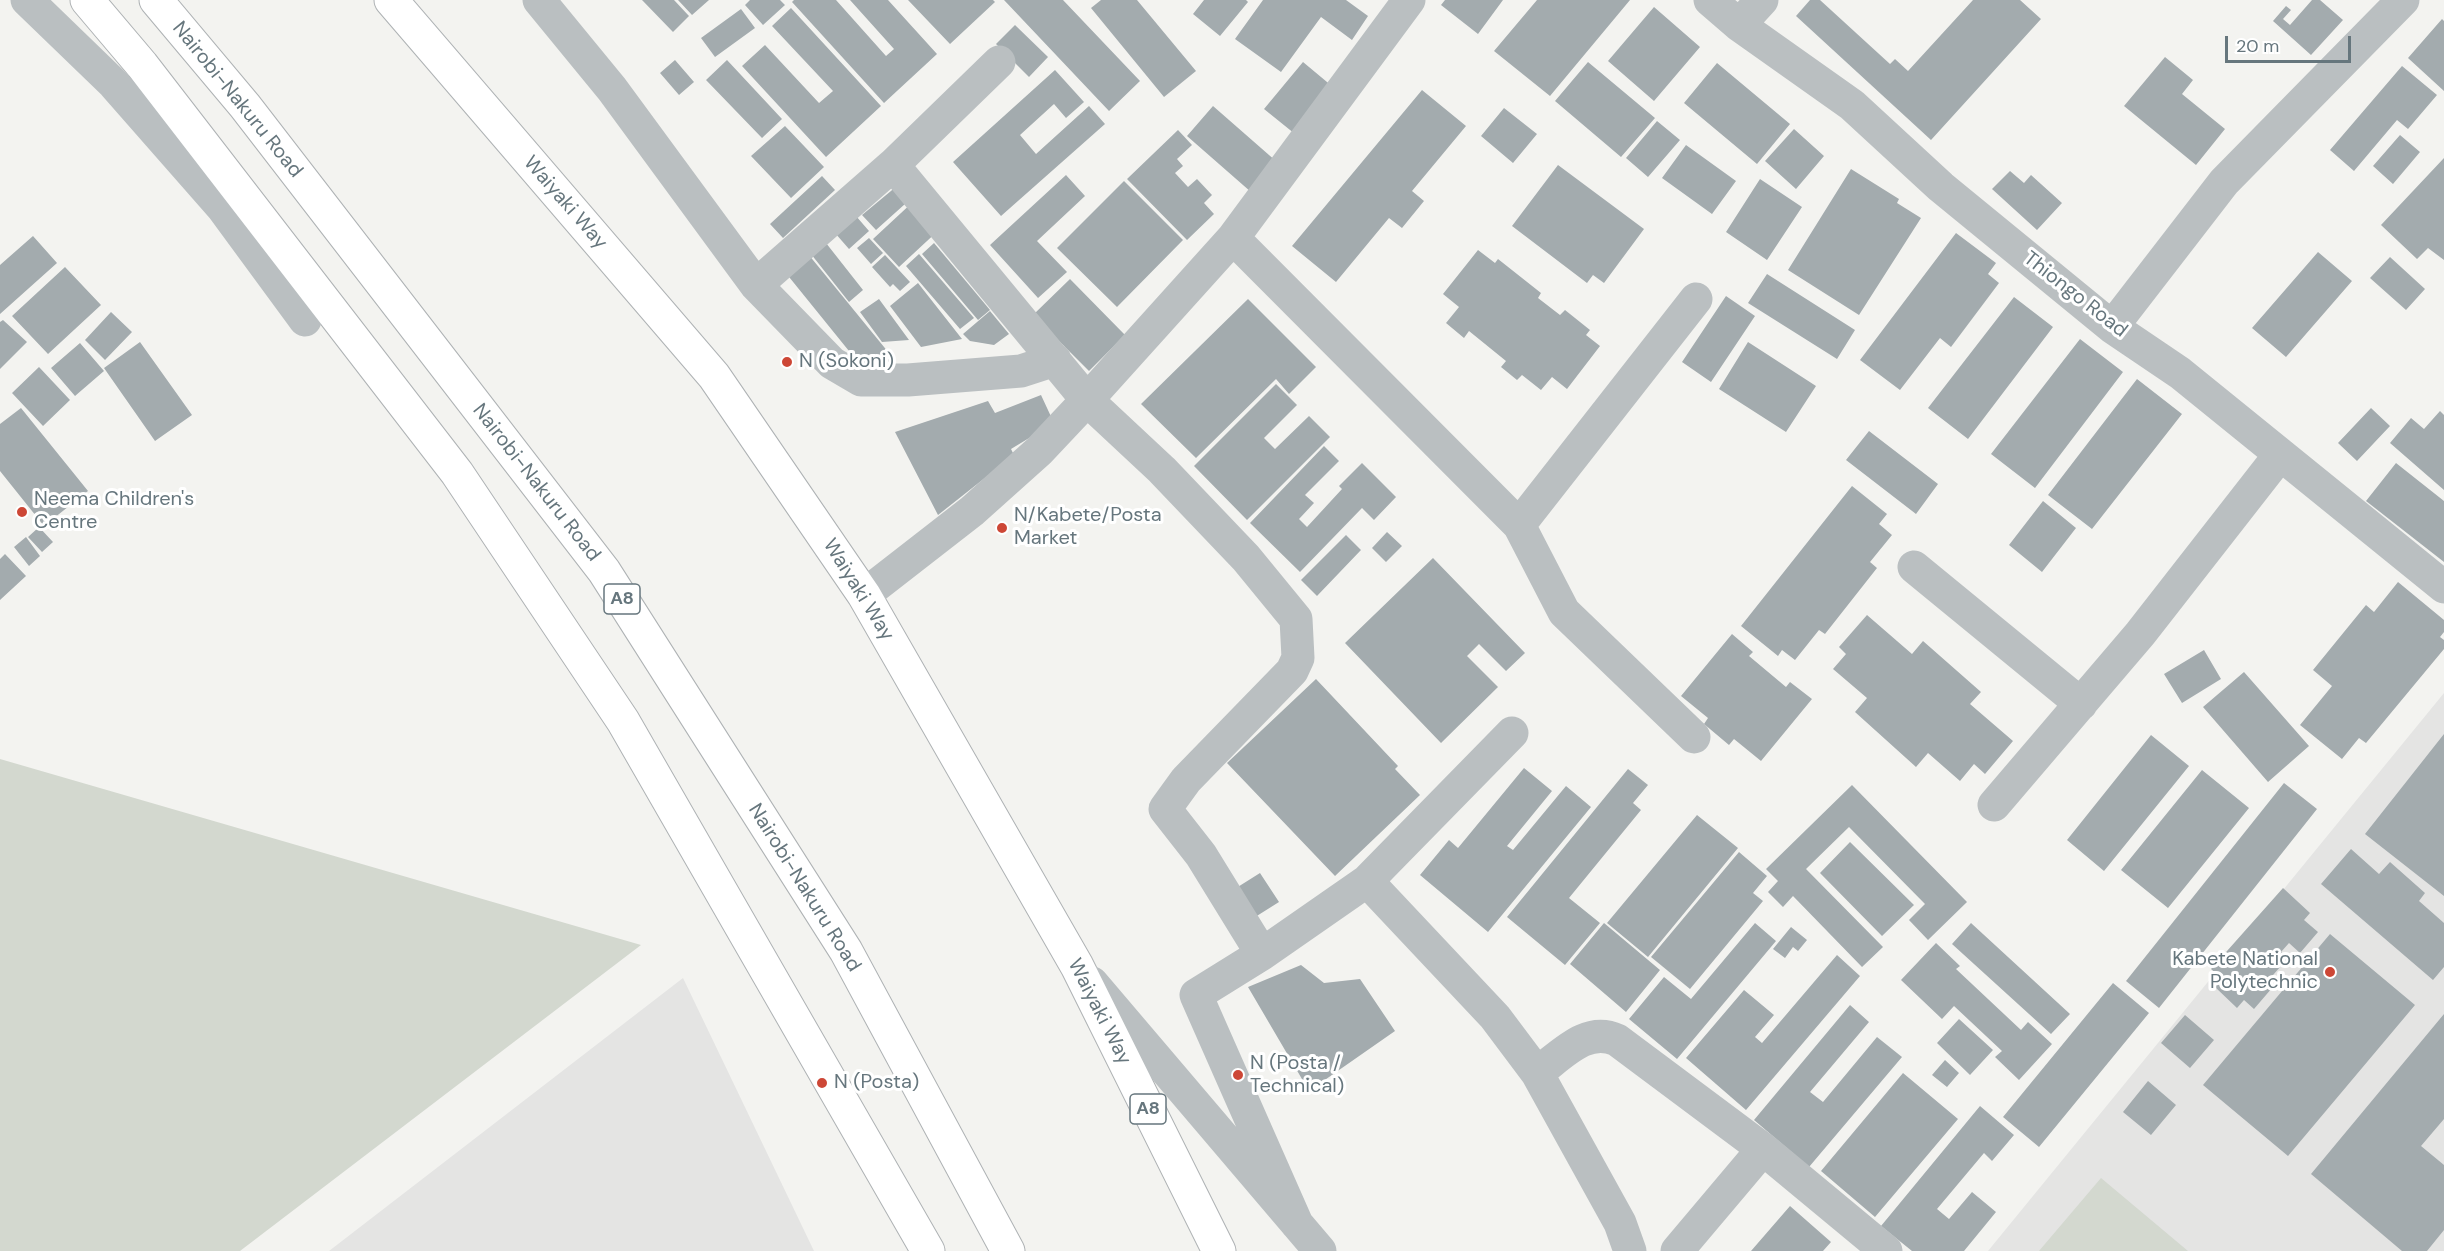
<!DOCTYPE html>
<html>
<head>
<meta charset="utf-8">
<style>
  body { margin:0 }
  #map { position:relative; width:2444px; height:1251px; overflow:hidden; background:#f3f3f0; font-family:"DM Sans",sans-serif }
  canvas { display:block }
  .scale { position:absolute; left:2225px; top:36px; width:126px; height:27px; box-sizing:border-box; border:3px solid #66767d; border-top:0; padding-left:8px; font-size:18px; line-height:21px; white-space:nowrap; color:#66767d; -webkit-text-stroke:4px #fff; paint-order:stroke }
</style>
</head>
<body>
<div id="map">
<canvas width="2444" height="1251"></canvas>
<div class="scale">20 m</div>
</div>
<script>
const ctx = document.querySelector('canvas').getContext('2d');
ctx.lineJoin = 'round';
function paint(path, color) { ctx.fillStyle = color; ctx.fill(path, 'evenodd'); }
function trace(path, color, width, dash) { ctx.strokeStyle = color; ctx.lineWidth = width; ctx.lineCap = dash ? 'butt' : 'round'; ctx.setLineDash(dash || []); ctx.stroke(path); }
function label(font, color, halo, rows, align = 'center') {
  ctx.font = font + ' "DM Sans",sans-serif'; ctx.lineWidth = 6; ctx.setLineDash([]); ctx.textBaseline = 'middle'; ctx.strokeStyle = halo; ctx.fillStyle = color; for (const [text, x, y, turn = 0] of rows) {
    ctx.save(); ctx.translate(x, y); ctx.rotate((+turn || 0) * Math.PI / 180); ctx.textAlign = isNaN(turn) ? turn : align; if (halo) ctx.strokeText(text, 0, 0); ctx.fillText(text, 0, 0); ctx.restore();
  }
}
paint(new Path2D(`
  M2444,693V1251H1988Z
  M683,978L814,1251H329Z`), '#e4e4e3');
paint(new Path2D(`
  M0,759L641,945L240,1251H0Z
  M2101,1178L2188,1251H2039Z`), '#d3d8cf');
paint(new Path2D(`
  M642,0H674L689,16L673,32Z
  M678,0H709L692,15Z
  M750,0H780L785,5L763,25L745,5Z
  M794,0H836L886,56L894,49L850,0H888L937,54L884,103L792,2Z
  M908,0H993L995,2L950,44Z
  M1004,0H1063L1140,81L1109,111Z
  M1101,0H1137L1196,71L1164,97L1091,8Z
  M1204,0H1246L1248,2L1220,36L1193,14Z
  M1263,0H1346L1368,16L1352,40L1321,17L1281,72L1235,39Z
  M1445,0H1503L1478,34L1441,5Z
  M1537,0H1630L1550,96L1494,51Z
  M1810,0H1820L1890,64L1895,59L1908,71L1973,0H2020L2041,19L1931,140L1796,16Z
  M2312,0H2320L2343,20L2311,55L2273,21L2286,6L2291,10L2283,19L2290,25Z
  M1654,7L1700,47L1654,101L1608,61Z
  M791,8L881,106L826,157L742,66L765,45L819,103L833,91L772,26Z
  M741,9L755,28L715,57L701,38Z
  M2442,19L2444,21V91L2408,58Z
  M1015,25L1048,57L1029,77L996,44Z
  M2165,57L2193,80L2182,94L2225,129L2196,165L2124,106Z
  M675,60L694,82L679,95L660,73Z
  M727,60L782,119L762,138L706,80Z
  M1303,62L1333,87L1295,134L1264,109Z
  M1588,62L1655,118L1621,157L1555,101Z
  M1717,63L1790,124L1757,164L1684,103Z
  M2402,66L2437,95L2408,129L2397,120L2354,171L2330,150Z
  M1055,70L1084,102L1066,118L1054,104L1020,135L1036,154L1089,106L1105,124L1001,216L953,162Z
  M1422,90L1466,126L1412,191L1424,201L1402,228L1389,218L1336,282L1292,246Z
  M1213,106L1277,162L1251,192L1187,136Z
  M1504,108L1537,134L1513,163L1481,136Z
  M1657,121L1680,140L1648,177L1626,158Z
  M785,126L824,167L791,198L751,156Z
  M1794,129L1824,156L1796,189L1765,161Z
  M1178,130L1192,145L1177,159L1183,166L1175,173L1188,187L1197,179L1212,195L1204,203L1214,214L1187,240L1127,179Z
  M2400,135L2420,152L2393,184L2373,166Z
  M1686,145L1736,181L1712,214L1662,178Z
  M2444,158V260L2428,248L2417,259L2381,225Z
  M1558,165L1644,229L1604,283L1593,275L1587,283L1512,226Z
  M1851,169L1899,199L1897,203L1921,218L1859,315L1788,270Z
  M2010,171L2024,183L2031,175L2062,203L2037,230L1992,189Z
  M1066,175L1085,196L1037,241L1067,272L1038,298L990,245Z
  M822,176L835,190L783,238L770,224Z
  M1760,179L1802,207L1767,260L1726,232Z
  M903,181L915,195L876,230L862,215Z
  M1124,181L1183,240L1117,307L1057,248Z
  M915,200L941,228L899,267L873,239Z
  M856,216L869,231L849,249L835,233Z
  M1956,233L1996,263L1988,274L1999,283L1951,347L1940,338L1900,390L1860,360Z
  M33,236L57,263L0,314V265Z
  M869,238L883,253L871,264L857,248Z
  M826,243L863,290L849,302L811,254Z
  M934,243L990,310L978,320L922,254Z
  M804,249L893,358L870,377L781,267Z
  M1478,250L1495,263L1498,259L1541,293L1538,298L1560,315L1565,310L1590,330L1586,335L1600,346L1567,389L1552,377L1541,390L1522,375L1517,380L1501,367L1506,361L1469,331L1464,338L1446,323L1459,307L1443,294Z
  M2318,252L2352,281L2286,357L2252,328Z
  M919,254L974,318L960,329L906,266Z
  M885,255L910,282L900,291L893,284L890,287L872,267Z
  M2390,257L2425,289L2406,310L2370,278Z
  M65,267L101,305L48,354L12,316Z
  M1767,274L1855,330L1837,359L1748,303Z
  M1070,279L1125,335L1089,371L1033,315Z
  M918,283L962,339L921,347L890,306Z
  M1726,296L1755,316L1711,382L1682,362Z
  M2014,297L2053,327L1968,439L1928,408Z
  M879,299L909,340L882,342L860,312Z
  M1248,299L1316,367L1289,394L1276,379L1196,458L1141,404Z
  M990,311L1009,334L994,345L970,341L963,334Z
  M111,312L132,332L105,360L85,340Z
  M3,320L27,342L0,369V322Z
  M2080,339L2123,372L2035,488L1991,454Z
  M140,342L192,415L155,441L104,368Z
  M1748,342L1816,386L1786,432L1719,389Z
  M80,343L104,371L75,396L51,368Z
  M39,367L70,400L43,426L12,393Z
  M2137,379L2182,414L2092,529L2048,495Z
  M1276,384L1297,405L1264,438L1275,449L1309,416L1330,437L1247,520L1194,466Z
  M1041,395L1054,423L1011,449L1014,455L938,515L895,432L988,401L995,413Z
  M21,408L88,491L44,526L0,471V424Z
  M2371,408L2390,426L2357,461L2338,443Z
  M2440,411L2444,415V490L2390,443L2411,418L2424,429Z
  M1869,431L1938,484L1916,514L1846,460Z
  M1324,446L1339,461L1305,495L1314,503L1299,519L1307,527L1342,489L1339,486L1362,463L1396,497L1374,520L1362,508L1300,572L1250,523Z
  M2396,463L2444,501V562L2366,501Z
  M1852,486L1887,514L1879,524L1892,535L1870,562L1877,568L1825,634L1819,630L1795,660L1782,650L1778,656L1741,626Z
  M2043,501L2076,528L2042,572L2009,545Z
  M39,527L53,542L42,552L28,537Z
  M1387,532L1402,546L1386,562L1372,548Z
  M1346,535L1361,550L1317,596L1301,580Z
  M26,537L40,556L29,566L14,547Z
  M5,554L26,576L0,600V559Z
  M1433,558L1525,653L1506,671L1479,644L1467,656L1498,687L1441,743L1345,643Z
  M2398,582L2444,620V632L2440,637L2444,640V649L2366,743L2359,738L2342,759L2300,725L2332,686L2313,670L2366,605L2374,612Z
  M1867,615L1912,654L1923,641L1981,692L1970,704L2013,741L1985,774L1974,764L1960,781L1928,753L1916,767L1855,712L1867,698L1833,669L1846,654L1839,647Z
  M1732,634L1753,652L1749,656L1786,687L1790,682L1812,699L1761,761L1734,739L1729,745L1704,724L1708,718L1681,696Z
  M2204,650L2221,679L2182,703L2164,674Z
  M2244,672L2309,746L2268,782L2203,707Z
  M1316,679L1398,766L1395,769L1420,795L1335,876L1227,763Z
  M2444,734V896L2365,834Z
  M2151,735L2189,766L2104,871L2067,840Z
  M1524,768L1552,791L1507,846L1513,850L1566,786L1591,807L1488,932L1420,875L1449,840L1458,848Z
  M1628,769L1648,785L1633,803L1641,810L1569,898L1600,923L1565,965L1507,917Z
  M2202,770L2249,808L2168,908L2121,870Z
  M2284,783L2317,809L2159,1008L2126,981Z
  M1852,785L1967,902L1928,940L1909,920L1925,904L1849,827L1806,869L1883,947L1862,967L1793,896L1783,907L1768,892L1778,881L1766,869Z
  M1697,815L1738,848L1648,957L1607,923Z
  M1850,842L1914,905L1882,936L1820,873Z
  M2351,849L2379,874L2390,862L2425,893L2419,901L2444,923V967L2433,980L2321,884Z
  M1739,852L1767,876L1753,893L1763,901L1690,989L1651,957Z
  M1260,873L1279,902L1252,919L1233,890Z
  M2283,888L2310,913L2304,920L2318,932L2300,953L2289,943L2281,952L2288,958L2266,983L2272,988L2254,1009L2244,1000L2237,1008L2215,987L2222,979L2211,969Z
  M1604,923L1660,970L1626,1012L1570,964Z
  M1755,923L1776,941L1677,1059L1629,1019L1664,977L1691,999Z
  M1971,923L2070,1014L2051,1034L1952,944Z
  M1791,927L1807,940L1798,951L1793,947L1785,958L1773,949Z
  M2330,934L2415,1005L2288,1156L2203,1085Z
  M1936,943L1960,966L1956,969L2021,1030L2028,1022L2052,1044L2019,1080L1995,1057L2002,1051L1954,1006L1942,1019L1901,980Z
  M1837,955L1860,976L1746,1110L1686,1058L1744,990L1774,1015L1755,1037L1762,1043Z
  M1301,965L1324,983L1360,979L1395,1031L1309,1091L1248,987Z
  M2113,983L2149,1013L2039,1147L2003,1117Z
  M1850,1005L1869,1022L1810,1092L1823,1102L1877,1037L1902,1057L1809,1167L1754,1120Z
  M2444,1014V1119L2421,1146L2444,1165V1230L2427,1251H2402L2311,1174Z
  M2185,1015L2214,1040L2190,1068L2161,1043Z
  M1959,1019L1993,1050L1970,1075L1937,1043Z
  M1945,1060L1959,1073L1947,1087L1932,1075Z
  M1903,1073L1958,1119L1875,1217L1821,1171Z
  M2148,1081L2176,1105L2151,1135L2123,1112Z
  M1980,1106L2014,1135L1992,1161L1984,1153L1937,1209L1949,1219L1972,1192L1996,1212L1964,1251H1912L1881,1226Z
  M1790,1206L1831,1242L1823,1251H1751Z`), '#a3abae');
const highway = new Path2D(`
  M87,0L142,65L457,473L623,721L928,1251
  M156,0L245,106L604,571L846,951L1008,1251
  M391,0L714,376L864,595L1077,966L1219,1251`);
trace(highway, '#aeb2b4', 35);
trace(new Path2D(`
  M27,0L114,84L222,207L305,320
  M539,0L612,89L756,285L832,363L861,380H908L1021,371L1055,360
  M1710,0L1739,25L1852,105L1941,187L2112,327L2180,373L2444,587
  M1739,25L1762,0
  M893,165L1087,400L1162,470L1246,558L1296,619L1298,658L1292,671L1186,780L1165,809L1201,855L1262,954
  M1233,238L1519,525L1564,612L1694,737
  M756,285L893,165L999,62
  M2112,327L2224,182L2403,0
  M1519,525L1696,299
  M1914,567L2081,704
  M864,595L972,511L1039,451L1087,400L1233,238L1409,0
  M1994,805L2140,634L2279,456
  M1367,881L1512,733
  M1092,983L1320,1251
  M1537,1073C1562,1055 1586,1026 1617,1040L1763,1149L1886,1251
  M1297,1224L1196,995L1262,954L1367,881L1495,1017L1537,1073L1620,1223L1630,1251
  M1677,1251L1763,1149`), '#babfc1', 33);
trace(highway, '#fff', 33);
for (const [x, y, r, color] of [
  [787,362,6,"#cd4736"],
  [22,512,6,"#cd4736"],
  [1002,528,6,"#cd4736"],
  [2330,972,6,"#cd4736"],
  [1238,1075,6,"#cd4736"],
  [822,1083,6,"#cd4736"]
]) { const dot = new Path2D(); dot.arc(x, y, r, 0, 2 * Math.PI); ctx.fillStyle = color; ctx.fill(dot); trace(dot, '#fff', 2); }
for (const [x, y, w] of [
  [622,599,36],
  [1148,1109,36]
]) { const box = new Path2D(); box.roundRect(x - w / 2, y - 15, w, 30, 4.5); ctx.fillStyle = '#fff'; ctx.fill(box); trace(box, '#66767d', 1.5); }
label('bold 18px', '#66767d', null, [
  ["A8",622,599],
  ["A8",1148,1109]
]);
label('20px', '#66767d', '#fff', [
  ["Nairobi-Nakuru Road",237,100,51],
  ["Waiyaki Way",565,203,49],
  ["Thiongo Road",2075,295,38],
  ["Nairobi-Nakuru Road",536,483,52],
  ["Waiyaki Way",858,590,58],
  ["Nairobi-Nakuru Road",804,888,58],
  ["Waiyaki Way",1099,1012,63]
]);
label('20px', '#66767d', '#fff', [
  ["N (Sokoni)",799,362],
  ["Neema Children's",34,500],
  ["Centre",34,523],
  ["N/Kabete/Posta",1014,516],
  ["Market",1014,539],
  ["Kabete National",2318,960,"right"],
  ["Polytechnic",2318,983,"right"],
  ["N (Posta /",1250,1064],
  ["Technical)",1250,1087],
  ["N (Posta)",834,1083]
], 'left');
</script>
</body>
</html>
